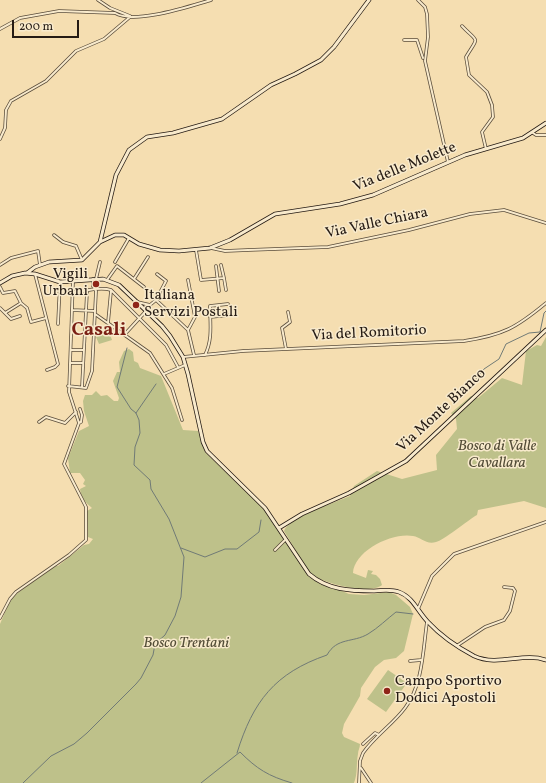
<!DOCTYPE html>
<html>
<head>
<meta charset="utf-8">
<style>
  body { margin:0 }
  #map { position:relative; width:546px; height:783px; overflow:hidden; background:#f5deb1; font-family:Vollkorn,serif }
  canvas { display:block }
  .scale { position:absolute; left:12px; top:20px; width:67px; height:18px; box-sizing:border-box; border:2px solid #251b14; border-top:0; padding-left:5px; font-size:12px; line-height:14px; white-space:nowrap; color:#251b14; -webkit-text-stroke:3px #f8eacc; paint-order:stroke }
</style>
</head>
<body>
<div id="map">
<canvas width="546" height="783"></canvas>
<div class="scale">200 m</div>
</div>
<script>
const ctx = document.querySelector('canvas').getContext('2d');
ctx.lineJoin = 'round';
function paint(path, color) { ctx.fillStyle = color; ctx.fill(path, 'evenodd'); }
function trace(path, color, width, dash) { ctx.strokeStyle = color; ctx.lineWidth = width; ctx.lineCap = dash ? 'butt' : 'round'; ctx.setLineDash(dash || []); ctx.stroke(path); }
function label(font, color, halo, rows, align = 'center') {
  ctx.font = font + ' Vollkorn,serif'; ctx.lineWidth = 3; ctx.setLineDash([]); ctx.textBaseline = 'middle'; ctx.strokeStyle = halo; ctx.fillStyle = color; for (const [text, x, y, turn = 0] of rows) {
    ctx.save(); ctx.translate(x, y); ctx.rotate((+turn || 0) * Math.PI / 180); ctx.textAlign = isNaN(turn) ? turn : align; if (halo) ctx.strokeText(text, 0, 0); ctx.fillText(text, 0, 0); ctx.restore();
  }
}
paint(new Path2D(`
  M109,332L112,340L99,344L96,337Z
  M546,337V508L524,501L478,510L477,515C468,520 443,541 436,542C426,545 421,537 413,536C392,532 354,551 353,573L366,578L368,570L373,571L371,574L376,575L380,579L382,585C370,595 325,584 313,575C306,570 290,540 284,531C288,518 336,502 350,496L354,486L377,471L402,479L437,470L436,455L457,429L456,419L451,413L471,396L478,398L502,378L522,385L526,351L537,345L541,346Z
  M129,349L133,352L134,361L138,363L140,368L161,376L183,430L198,431L205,452L265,510L309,577L349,594L364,595L389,592L396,595L410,607L413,614L404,651L396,658L384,660L375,667L361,688L360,696L344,724L342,733L344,737L360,744C360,748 358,750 358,754C356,764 358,773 354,783H0V624L11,598L55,565L58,566L84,545L89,544L93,539L88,537L87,511L92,508C86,503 81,498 80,489L86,486L83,484L85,480L80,473H70L68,458L79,431L89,426L84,411L83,401L85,395H92L96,391L101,396L107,395L114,401H118L119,398L113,381L117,372H120L119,362L124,351Z
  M388,670L407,683L386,712L367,699Z`), '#bec18a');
trace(new Path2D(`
  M471,385L484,369L499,359L506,344L529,333L540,332L544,313L546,311
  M136,413L156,384
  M181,548L205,557L225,549H237L259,532L261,520
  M237,753C253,701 275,673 327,655C337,637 353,643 368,634C378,628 387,619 396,612L413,614
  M23,783L51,756L74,744L87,733L136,684L141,678L153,655L155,644L165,635L175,616L181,597L184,557L169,519L151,489L150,480L134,465L135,447L140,433L139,420L136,413L131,409L117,387L127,348
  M201,783L240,752C257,769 268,776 292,783`), '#707a76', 1);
const street = new Path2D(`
  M98,0L110,8L130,16
  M418,0L425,7L427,14L428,37L425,61L448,162
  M462,26C479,44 479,35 466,57L469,75L487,92L492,105L493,117L482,132L486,149
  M0,29L20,18L59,11L115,13C134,25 190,6 211,0
  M404,40H417L423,58
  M533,133L536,135H546
  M0,139L5,128L6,110L11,101L46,81L76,51L104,39L130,17
  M54,235L63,242L76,246L82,260
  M211,248L225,251L248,250L328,247L409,230L470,214L504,210L546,223
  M196,250L201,280L224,278L221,265
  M115,262L129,238
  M0,265L11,258L38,251L40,265
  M216,266L219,291
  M35,274L58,364L55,367L47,370
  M224,278L226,290
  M96,279L100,262
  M134,279L148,257
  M107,280L117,266L144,287
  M0,287L3,293L15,291L21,303
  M73,292C86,292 98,286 111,290L166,345L178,367
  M156,300L188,330L194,355
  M137,302L150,305L156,300L166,281L157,274
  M0,308L11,319L20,316
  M72,310L95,311
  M5,313L21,303L27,308L31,322L46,318
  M95,314L150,353L172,388L182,420
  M210,317L230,315
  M108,323L111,291
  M58,324L60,282
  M188,330L195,317L188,280
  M125,334L146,311
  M286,349L282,328L290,322L288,312
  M71,350H84
  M205,355C213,339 210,323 210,306L228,304
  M183,357L243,351L464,341C503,335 516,328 546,303
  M71,363H83
  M164,374L185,365
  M68,386L86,388L92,371L96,291L93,286V279
  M82,387L87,292
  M39,422L46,417L65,423L76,412
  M79,423L81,422L82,415L80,409
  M275,550L285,540
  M418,609L432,576L454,554L546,522
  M0,618L10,599L16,592L69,555L86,540V507L64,464L79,423L69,392L73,281
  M458,645L485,627L504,620L510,611L515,591L513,588L504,587
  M410,661L421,660
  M363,744L375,733L379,735
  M361,768L371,783
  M359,783L360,761L363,753C375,736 393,724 405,708C423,685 423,649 427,622`);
const secondary = new Path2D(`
  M100,242L116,175L129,150L147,137L173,133L222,119L271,85L295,74L321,60L334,47L369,0
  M27,273L35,267L49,262L82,260L100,242L115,235H124L139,244L160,250L179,251L210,248L230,240L275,214L340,204L373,195L465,155L523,138L546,123
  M0,283L12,276L25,273L35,274L60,282L103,279L119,285L162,326L170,336L183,357L188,374L203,442L207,451L265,508L309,574C328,590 350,591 374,591C382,590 391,589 399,592C413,597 418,612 428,622C440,635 459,648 474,656C498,667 523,652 546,660
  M279,528L302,514L349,493L406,461L546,330`);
trace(street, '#594c3b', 3.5);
trace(secondary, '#251b14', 4.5);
trace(street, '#f8eacc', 2);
trace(secondary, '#f8eacc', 3);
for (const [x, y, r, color] of [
  [96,284,4,"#8f2418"],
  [136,305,4,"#8f2418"],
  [387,691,4,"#8f2418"]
]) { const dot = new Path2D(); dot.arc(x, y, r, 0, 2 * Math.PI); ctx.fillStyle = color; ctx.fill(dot); trace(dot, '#f8eacc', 1.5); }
label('15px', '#251b14', '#f8eacc', [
  ["Via delle Molette",405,168,-22],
  ["Via Valle Chiara",377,224,-12],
  ["Via del Romitorio",369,334,-3],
  ["Via Monte Bianco",442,411,-43]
]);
label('15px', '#251b14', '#f8eacc', [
  ["Vigili",88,275,"right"],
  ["Urbani",88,292,"right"],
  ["Italiana",144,296],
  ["Servizi Postali",144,313],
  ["Campo Sportivo",395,682],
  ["Dodici Apostoli",395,699]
], 'left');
label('italic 15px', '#534d37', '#f8eacc', [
  ["Bosco di Valle",497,447],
  ["Cavallara",497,464],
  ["Bosco Trentani",186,644]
]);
label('bold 19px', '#7a1f14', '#f8eacc', [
  ["Casali",99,332]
]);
</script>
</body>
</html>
